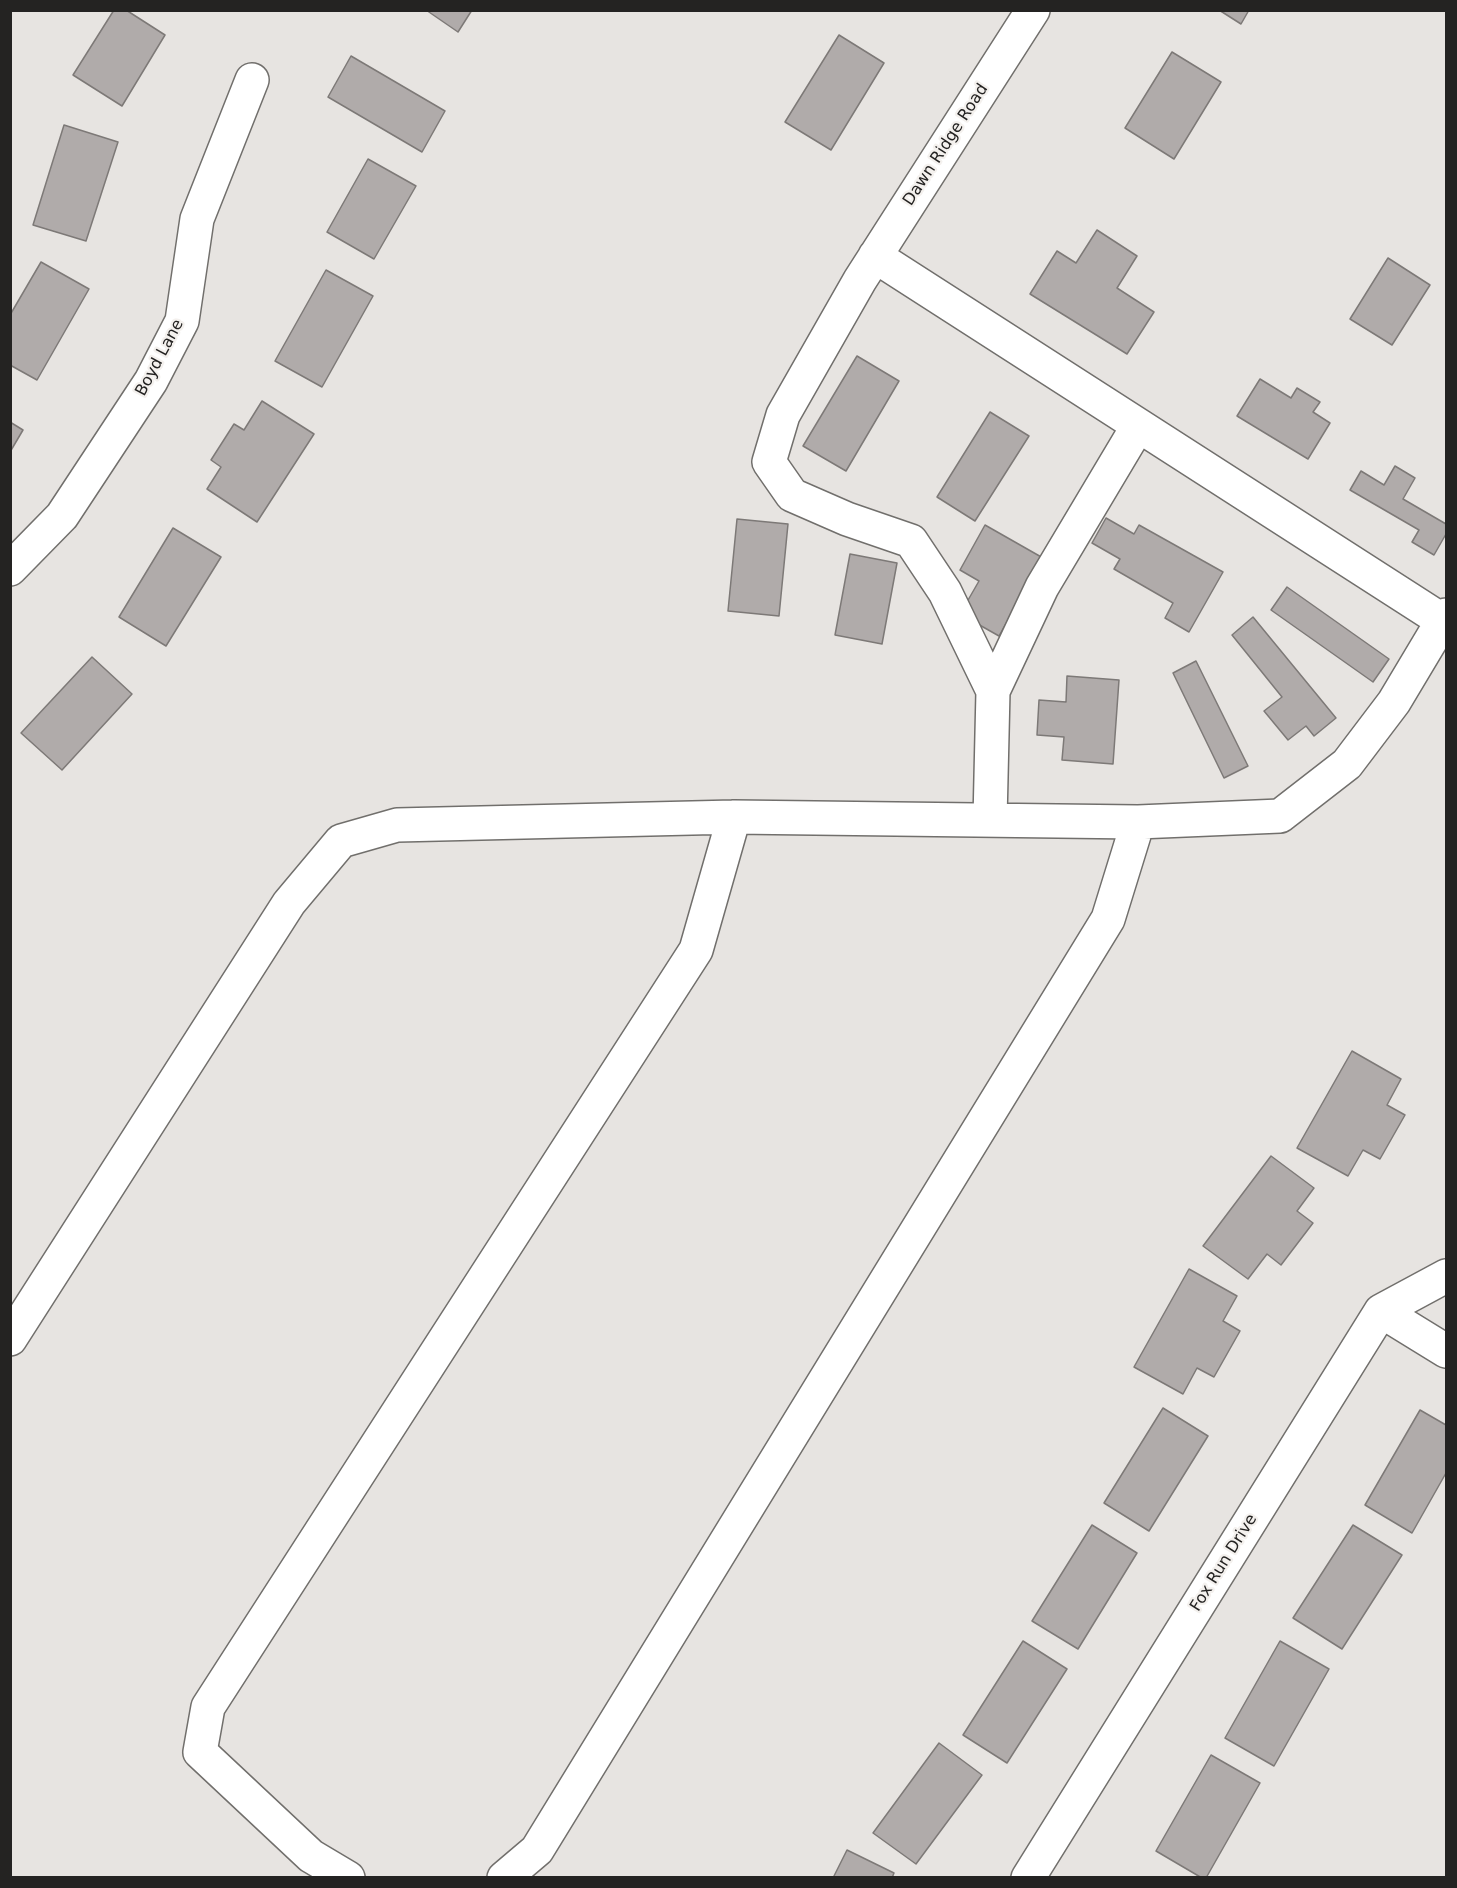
<!DOCTYPE html>
<html>
<head>
<meta charset="utf-8">
<style>
  body { margin:0 }
  #map { position:relative; width:1457px; height:1888px; overflow:hidden; background:#e7e4e1; font-family:"DejaVu Sans",sans-serif }
  canvas { display:block }
  .frame { position:absolute; inset:0; border:12px solid #242322; pointer-events:none }
</style>
</head>
<body>
<div id="map">
<canvas width="1457" height="1888"></canvas>
<div class="frame"></div>
</div>
<script>
const ctx = document.querySelector('canvas').getContext('2d');
ctx.lineJoin = 'round';
function paint(path, color) { ctx.fillStyle = color; ctx.fill(path, 'evenodd'); }
function trace(path, color, width, dash) { ctx.strokeStyle = color; ctx.lineWidth = width; ctx.lineCap = dash ? 'butt' : 'round'; ctx.setLineDash(dash || []); ctx.stroke(path); }
function label(font, color, halo, rows, align = 'center') {
  ctx.font = font + ' "DejaVu Sans",sans-serif'; ctx.lineWidth = 4.5; ctx.setLineDash([]); ctx.textBaseline = 'middle'; ctx.strokeStyle = halo; ctx.fillStyle = color; for (const [text, x, y, turn = 0] of rows) {
    ctx.save(); ctx.translate(x, y); ctx.rotate((+turn || 0) * Math.PI / 180); ctx.textAlign = isNaN(turn) ? turn : align; if (halo) ctx.strokeText(text, 0, 0); ctx.fillText(text, 0, 0); ctx.restore();
  }
}
const building = new Path2D(`
  M114,10H126L165,35L122,106L73,75Z
  M426,10H472L458,32Z
  M1219,10H1249L1241,24Z
  M839,35L884,63L831,150L785,122Z
  M1172,52L1221,82L1174,159L1125,128Z
  M351,56L445,111L422,152L328,97Z
  M64,125L118,142L86,241L33,225Z
  M368,159L416,186L374,259L327,232Z
  M1097,230L1137,256L1117,288L1154,312L1127,354L1030,294L1057,251L1076,263Z
  M1388,258L1430,285L1392,345L1350,319Z
  M41,262L89,289L37,380L10,365V315Z
  M326,270L373,296L322,387L275,361Z
  M857,356L899,381L846,471L803,446Z
  M1260,379L1291,398L1297,388L1320,402L1313,412L1330,423L1308,459L1237,416Z
  M262,401L314,434L257,522L207,489L221,467L211,460L234,424L244,430Z
  M990,412L1029,436L975,521L937,497Z
  M10,422L23,430L10,452Z
  M1395,466L1415,478L1403,499L1446,524V534L1434,555L1412,542L1419,530L1350,490L1361,471L1384,485Z
  M1106,518L1134,534L1139,525L1223,572L1189,632L1165,618L1173,603L1114,569L1120,559L1092,543Z
  M737,519L788,524L779,616L728,611Z
  M985,525L1043,558L999,636L960,614L979,581L960,570Z
  M173,528L221,557L166,646L119,617Z
  M850,554L897,563L882,644L835,635Z
  M1287,587L1389,659L1373,682L1271,610Z
  M1253,617L1336,718L1314,736L1306,726L1288,740L1264,711L1282,697L1232,635Z
  M92,657L132,694L62,770L21,733Z
  M1196,661L1248,766L1224,778L1173,673Z
  M1067,676L1119,680L1113,764L1062,760L1064,737L1037,735L1039,700L1066,702Z
  M1352,1051L1401,1079L1387,1105L1405,1115L1380,1159L1363,1150L1348,1176L1297,1148Z
  M1271,1156L1314,1188L1297,1211L1313,1223L1281,1265L1267,1254L1248,1279L1203,1246Z
  M1189,1269L1237,1296L1223,1321L1240,1331L1214,1377L1197,1368L1183,1394L1134,1367Z
  M1163,1408L1208,1436L1149,1531L1104,1503Z
  M1420,1410L1446,1425V1473L1412,1533L1365,1505Z
  M1092,1525L1137,1553L1078,1649L1032,1621Z
  M1353,1525L1402,1555L1342,1649L1293,1618Z
  M1023,1641L1067,1669L1007,1763L963,1735Z
  M1280,1641L1329,1669L1274,1766L1225,1738Z
  M939,1743L982,1775L916,1864L873,1833Z
  M1211,1755L1260,1783L1206,1878H1202L1156,1851Z
  M847,1850L894,1873L892,1878H833Z`);
paint(building, '#b0abaa');
trace(building, '#7d7977', 1.5);
const street = new Path2D(`
  M875,256L1443,621
  M10,569L62,516L151,381L182,321L197,219L252,80
  M993,691L945,592L911,541L847,519L792,495L769,462L783,415L860,280L1033,10
  M990,820L993,691L1042,587L1138,426
  M1381,1311L1446,1351
  M10,1339L289,903L341,841L397,825L734,817L1138,822L1280,816L1347,764L1394,702L1446,615
  M348,1878L311,1856L200,1752L208,1707L696,950L734,817
  M504,1878L537,1850L1108,919L1138,822
  M1028,1878L1381,1311L1446,1276`);
trace(street, '#716f6c', 36);
trace(street, '#fff', 33);
label('16px', '#242322', '#f4f1ee', [
  ["Dawn Ridge Road",946,145,-57],
  ["Boyd Lane",160,358,-62],
  ["Fox Run Drive",1224,1563,-58]
]);
</script>
</body>
</html>
